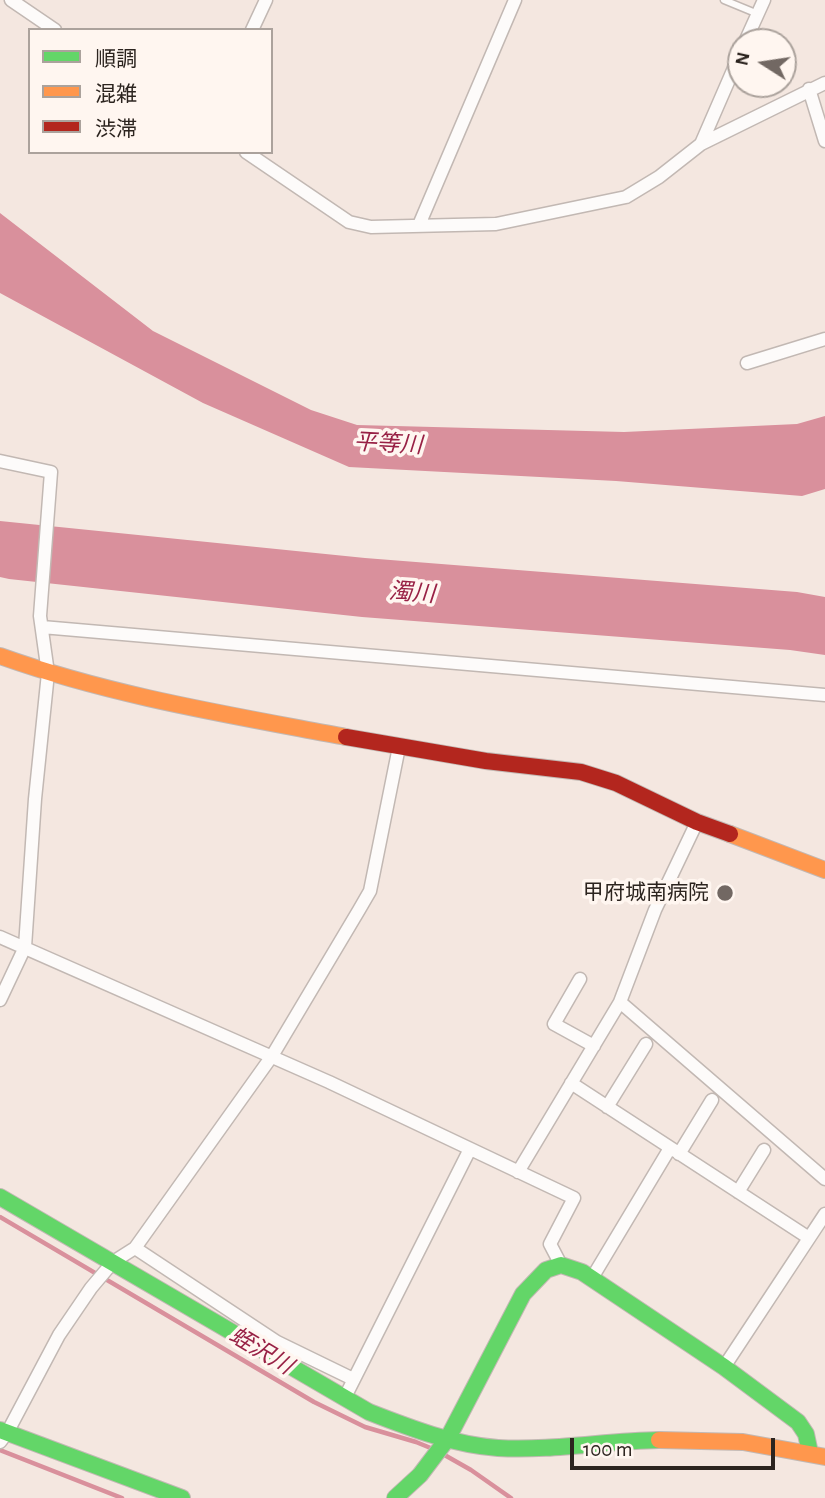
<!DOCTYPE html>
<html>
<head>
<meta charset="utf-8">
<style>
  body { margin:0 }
  #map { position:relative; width:825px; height:1498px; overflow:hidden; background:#f4e7e0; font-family:"Alegreya Sans","Noto Sans JP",sans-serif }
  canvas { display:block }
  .legend { position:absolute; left:28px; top:28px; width:245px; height:126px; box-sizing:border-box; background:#fff6f0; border:2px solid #aba29c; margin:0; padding:9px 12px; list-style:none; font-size:21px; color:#2c241f }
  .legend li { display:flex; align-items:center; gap:14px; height:35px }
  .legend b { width:35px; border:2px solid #aba29c }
  .north { position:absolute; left:727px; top:28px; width:70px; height:70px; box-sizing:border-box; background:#fff6f0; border:2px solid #aba29c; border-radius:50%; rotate:282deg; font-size:19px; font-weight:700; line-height:28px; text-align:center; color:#2c241f }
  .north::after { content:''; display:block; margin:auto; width:24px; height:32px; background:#726863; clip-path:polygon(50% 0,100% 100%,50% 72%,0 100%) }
  .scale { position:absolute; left:570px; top:1438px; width:205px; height:32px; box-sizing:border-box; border:4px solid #2c241f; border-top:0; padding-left:9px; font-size:21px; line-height:24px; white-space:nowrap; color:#2c241f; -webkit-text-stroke:5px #fff6f0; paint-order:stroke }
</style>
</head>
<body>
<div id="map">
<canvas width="825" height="1498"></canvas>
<ul class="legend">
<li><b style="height:9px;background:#63d668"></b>順調</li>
<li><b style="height:9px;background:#ff974d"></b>混雑</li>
<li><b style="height:9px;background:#b3261e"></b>渋滞</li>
</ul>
<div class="north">N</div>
<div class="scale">100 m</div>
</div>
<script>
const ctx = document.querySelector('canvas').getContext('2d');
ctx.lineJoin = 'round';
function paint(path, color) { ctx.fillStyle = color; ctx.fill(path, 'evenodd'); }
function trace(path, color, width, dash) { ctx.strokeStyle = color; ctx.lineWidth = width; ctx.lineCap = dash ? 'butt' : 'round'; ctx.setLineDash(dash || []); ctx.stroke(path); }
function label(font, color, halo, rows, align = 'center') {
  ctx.font = font + ' "Alegreya Sans","Noto Sans JP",sans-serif'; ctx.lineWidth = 7; ctx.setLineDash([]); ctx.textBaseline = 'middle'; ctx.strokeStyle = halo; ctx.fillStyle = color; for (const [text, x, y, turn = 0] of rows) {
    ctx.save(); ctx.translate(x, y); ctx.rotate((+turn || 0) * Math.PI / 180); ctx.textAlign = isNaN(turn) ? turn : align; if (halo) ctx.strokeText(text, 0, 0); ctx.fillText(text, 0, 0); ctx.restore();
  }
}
paint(new Path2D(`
  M0,213L153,331L311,410L357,425L624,432L797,424L825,416V489L802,496L616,481L349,467L203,403L0,293Z
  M0,521L365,558L797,592L825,597V655L790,650L362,617L9,579L0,577Z`), '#d9909c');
trace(new Path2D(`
  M0,1217L314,1402L365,1427L416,1442L433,1449
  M0,1450L122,1498
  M441,1453L471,1470L511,1498`), '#d9909c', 4.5);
const lane = new Path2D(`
  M724,0L758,14`);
const street = new Path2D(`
  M11,0L55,30
  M252,30L266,0
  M745,42L764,0
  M809,89L825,141
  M701,144L741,52
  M246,152L349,222L371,227L496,224L626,197L659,177L701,144L825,83
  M419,225L515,0
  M747,363L825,339
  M0,461L51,472L40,616L48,673L35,799L25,947L0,1000
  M42,627L825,695
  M0,937L329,1082L574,1198L550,1244L561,1265
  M580,979L554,1024L594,1046
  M620,1002L825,1179
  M571,1083L809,1238
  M607,1107L646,1044
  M679,1154L712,1100
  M518,1172L620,1002L655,910L697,822
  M738,1192L764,1150
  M135,1248L277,1342L353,1379
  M592,1278L670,1148
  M724,1367L825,1214
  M345,1397L470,1149
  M0,1442L7,1433L59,1335L91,1288L113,1262L135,1248L272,1056L359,910L370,891L399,747`);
const fast = new Path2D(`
  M0,1197L369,1412C410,1428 454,1445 498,1448C551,1451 606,1441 659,1440
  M0,1430L182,1498
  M395,1498L420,1475L448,1438L523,1294L546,1270L561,1265L582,1272L724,1367L798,1422L806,1434L810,1453`);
const slow = new Path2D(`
  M0,656C112,696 230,715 346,737
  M730,834L825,870
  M659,1440L743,1442L825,1457`);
const jam = new Path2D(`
  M346,737L486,761L581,772L616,783L697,822L730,834`);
trace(lane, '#c2b8b3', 9);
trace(street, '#c2b8b3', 15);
trace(fast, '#c2b8b3', 18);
trace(slow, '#c2b8b3', 18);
trace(jam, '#c2b8b3', 18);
trace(lane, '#fdfbfa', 6);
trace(street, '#fdfbfa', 12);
trace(fast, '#63d668', 16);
trace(slow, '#ff974d', 16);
trace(jam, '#b3261e', 16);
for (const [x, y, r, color] of [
  [725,893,9,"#726863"]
]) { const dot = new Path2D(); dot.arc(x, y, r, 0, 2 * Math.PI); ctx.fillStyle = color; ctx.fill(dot); trace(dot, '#fff6f0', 2.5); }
label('21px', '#2c241f', '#fff6f0', [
  ["甲府城南病院",709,893]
], 'right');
label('italic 23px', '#982145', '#fff6f0', [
  ["平等川",388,444,3],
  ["濁川",412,593,4],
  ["蛭沢川",261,1351,31]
]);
</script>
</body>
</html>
